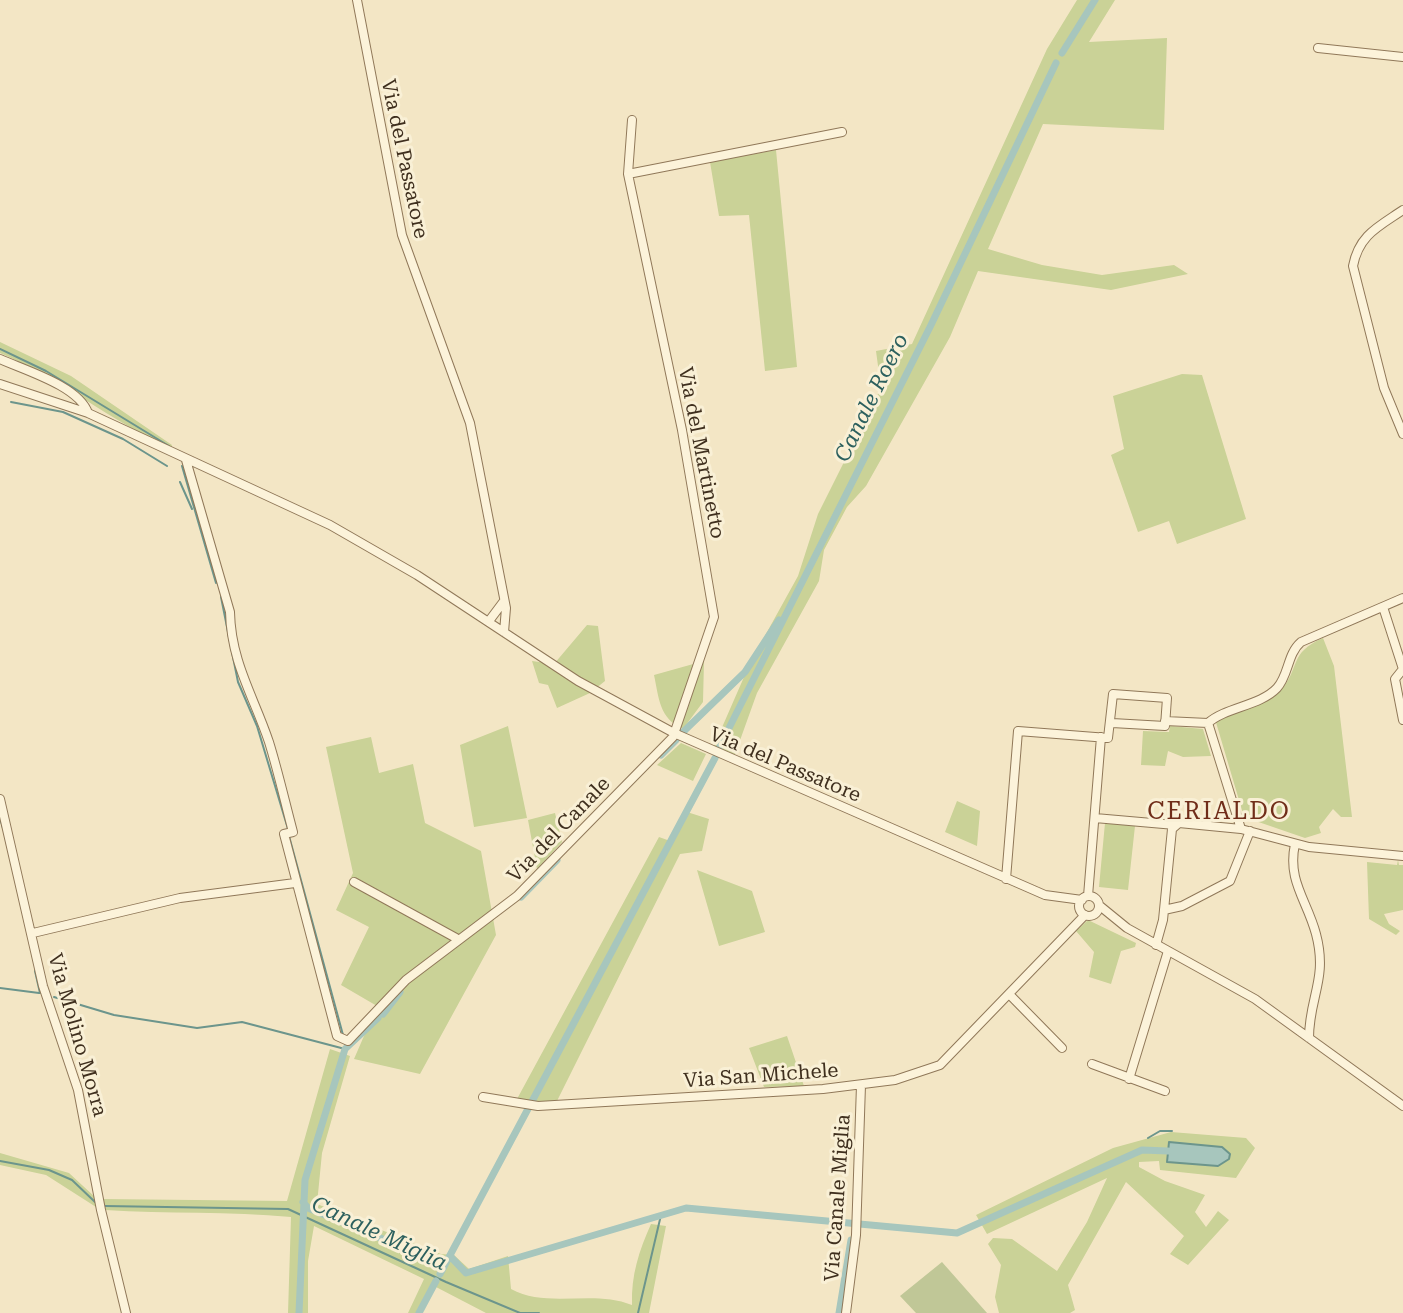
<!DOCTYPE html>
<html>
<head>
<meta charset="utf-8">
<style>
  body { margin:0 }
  canvas { display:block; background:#f3e6c5 }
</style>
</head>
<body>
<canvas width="1403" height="1313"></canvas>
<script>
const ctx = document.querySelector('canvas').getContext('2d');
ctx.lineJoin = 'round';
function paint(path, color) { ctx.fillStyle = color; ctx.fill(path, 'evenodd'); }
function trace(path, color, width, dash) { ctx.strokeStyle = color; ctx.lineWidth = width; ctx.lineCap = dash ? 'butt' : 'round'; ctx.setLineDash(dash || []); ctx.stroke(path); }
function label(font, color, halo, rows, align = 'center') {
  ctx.font = font + ' "Roboto Serif",serif'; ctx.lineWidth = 6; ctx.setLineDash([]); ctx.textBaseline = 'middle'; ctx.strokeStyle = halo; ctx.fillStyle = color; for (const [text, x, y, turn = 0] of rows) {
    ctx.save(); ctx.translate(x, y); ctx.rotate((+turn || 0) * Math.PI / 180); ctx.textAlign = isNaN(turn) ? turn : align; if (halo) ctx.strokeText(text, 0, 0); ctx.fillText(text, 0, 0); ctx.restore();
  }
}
paint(new Path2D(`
  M1077,0H1115L1089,42L1167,38L1164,130L1043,124L988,249L1042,265L1102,275L1174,265L1188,274L1111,290L978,271L950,337L866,486L847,507L824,550L819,581L757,693L734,757L713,748L751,661L798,576L818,514L881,388L876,351L912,344L1047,49Z
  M776,150L797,367L765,371L749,215L719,216L710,162Z
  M0,342L71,376L172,445L171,449C111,421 61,379 0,353Z
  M1182,374L1202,375L1246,519L1177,544L1169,521L1138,532L1111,455L1124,449L1113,396Z
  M587,625L598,626L605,681L590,693L557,708L548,685L539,683L532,661L554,664Z
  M1323,638L1334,666L1352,817H1341L1333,809L1319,827L1321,833L1305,838L1244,817L1215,719C1233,712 1267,705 1280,691C1301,668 1288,653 1323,638Z
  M704,661L703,702L683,729C659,718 659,698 654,675Z
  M508,726L527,818L474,827L460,745Z
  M1170,726L1203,729L1211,756L1183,757L1168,751L1165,766L1141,765L1143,731L1169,732Z
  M371,737L379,773L413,764L425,823L481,851L496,935L420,1074L354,1059L377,1006L341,985L369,927L336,910L353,873L326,747Z
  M681,743L706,754L693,781L657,765Z
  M957,801L980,811L977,846L945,832Z
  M687,812L709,819L702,851L680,854L556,1103L539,1104L517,1099L659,837L673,842Z
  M555,813L562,842L537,869L528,820Z
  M1105,823L1135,826L1128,890L1099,887Z
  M1398,860L1399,865H1403V910L1384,914L1389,924L1400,931L1396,935L1369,919L1367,862L1397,865Z
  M697,870L752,891L765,932L719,946Z
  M1088,920L1136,943L1135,947L1121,951L1111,984L1089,977L1094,952L1076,931Z
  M787,1036L804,1086L764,1087L749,1048Z
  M330,1049L350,1056L322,1153L317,1204L441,1254L454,1255L469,1269L508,1256L511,1289C548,1309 593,1289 632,1305C631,1275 639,1251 651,1224L666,1226L649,1313H486L436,1287L422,1313H408L424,1279L314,1226L308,1261V1313H288L291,1217C229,1211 167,1214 105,1210L102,1199L287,1201Z
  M1171,1132L1246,1138L1255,1148L1236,1178L1160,1170L1159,1161L1139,1162V1167L1165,1181L1205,1195L1195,1212L1206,1227L1218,1211L1229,1220L1188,1265L1170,1254L1184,1236L1126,1182L1068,1285L1075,1310L1070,1313H999L995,1297L1001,1265L988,1244L993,1238L1012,1239L1057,1271L1087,1222L1107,1178L987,1234L976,1215L1113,1148Z
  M0,1153L69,1173L96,1198V1207L46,1175L0,1165Z`), '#cad297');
paint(new Path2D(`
  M942,1262L987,1313H916L900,1296Z`), '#c0c797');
const water = new Path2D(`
  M1169,1142L1222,1147L1230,1154L1229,1159L1218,1166L1167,1162Z`);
paint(water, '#a7c6bd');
trace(water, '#6c958c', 2);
trace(new Path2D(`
  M0,349L46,371L169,446
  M11,402L63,412L123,439L167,466
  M182,466L216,583
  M180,482L192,509
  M221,597L238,682L257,726L288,829
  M0,818L3,828
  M289,836L343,1035
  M35,971L40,993
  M0,988L39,993
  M54,997L114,1015L197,1028L242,1022L345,1049
  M1148,1138L1160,1131H1172
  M0,1161L49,1170L72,1180L95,1202
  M105,1206L288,1209L446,1282L520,1313H539
  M638,1313L661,1215`), '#6c958c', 2);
trace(new Path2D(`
  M1062,53L1095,0
  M682,733L745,672L779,620
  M719,748L931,325L1056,63
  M661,755L676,740
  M521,897L557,860
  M383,1014L400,992
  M303,1202L308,1208L438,1262
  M450,1256L466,1273L686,1208L957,1233L1142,1150L1168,1151
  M440,1274L715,758
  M299,1313L305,1180L345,1049L378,1018
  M419,1313L436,1281
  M839,1313L851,1240`), '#a7c6bd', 7);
const minor = new Path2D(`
  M357,0L402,235L470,423L506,608L504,632
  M1318,48L1403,57
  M628,174L842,132
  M1403,210C1378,227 1359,235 1353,266L1384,388L1403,434
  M0,359C24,370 79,386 88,413
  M0,384L88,413L330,525L417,575L578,681L674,733L1045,895L1082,900
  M186,460L230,612C231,662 254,697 269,742C278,771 285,802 293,832L284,834L337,1036L348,1041L406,980L517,896L673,737L714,617L682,430L628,174L632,120
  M1383,607L1403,669
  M489,621L504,601
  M1403,669L1395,679L1403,720
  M1165,721L1208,723C1226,707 1260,706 1277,688C1289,675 1287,654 1301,642L1403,598
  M1208,723L1241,829
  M0,799L43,986L78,1090L101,1210L126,1313
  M1095,818L1175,825
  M1295,844C1287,881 1307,900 1316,934C1328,979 1309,997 1309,1038
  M1006,879L1018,731L1108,738L1113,694L1167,698L1165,726L1112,723
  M354,882L456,938
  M1079 906a10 10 0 1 1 20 0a10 10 0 1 1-20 0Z
  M1088,896L1101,737
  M1100,906L1127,928L1255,999L1403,1106
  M1164,910L1182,906L1230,881L1250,831
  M33,933L180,898L295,883
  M1156,945L1163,920L1172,829L1179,823L1241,829L1309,847L1403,856
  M1009,994L1062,1048
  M1092,1064L1165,1091
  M1129,1079L1168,951
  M483,1097L538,1106L823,1089L895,1080L940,1065L1085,915
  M846,1313L856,1235L861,1085`);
trace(minor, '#907859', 10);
trace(minor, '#fcf3da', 8);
label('20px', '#3f2f1e', '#f9f0d6', [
  ["Via del Passatore",404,159,78],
  ["Via del Martinetto",701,453,79],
  ["Via del Passatore",785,765,23],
  ["Via del Canale",559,830,-46],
  ["Via Molino Morra",77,1035,74],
  ["Via San Michele",761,1076,-4],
  ["Via Canale Miglia",838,1198,-86]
]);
label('italic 22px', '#2c605e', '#f9f0d6', [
  ["Canale Roero",872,398,-64],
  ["Canale Miglia",379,1234,25]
]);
ctx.letterSpacing = '2px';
label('24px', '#702d19', '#f9f0d6', [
  ["CERIALDO",1219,812]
]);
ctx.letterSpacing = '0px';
</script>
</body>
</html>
